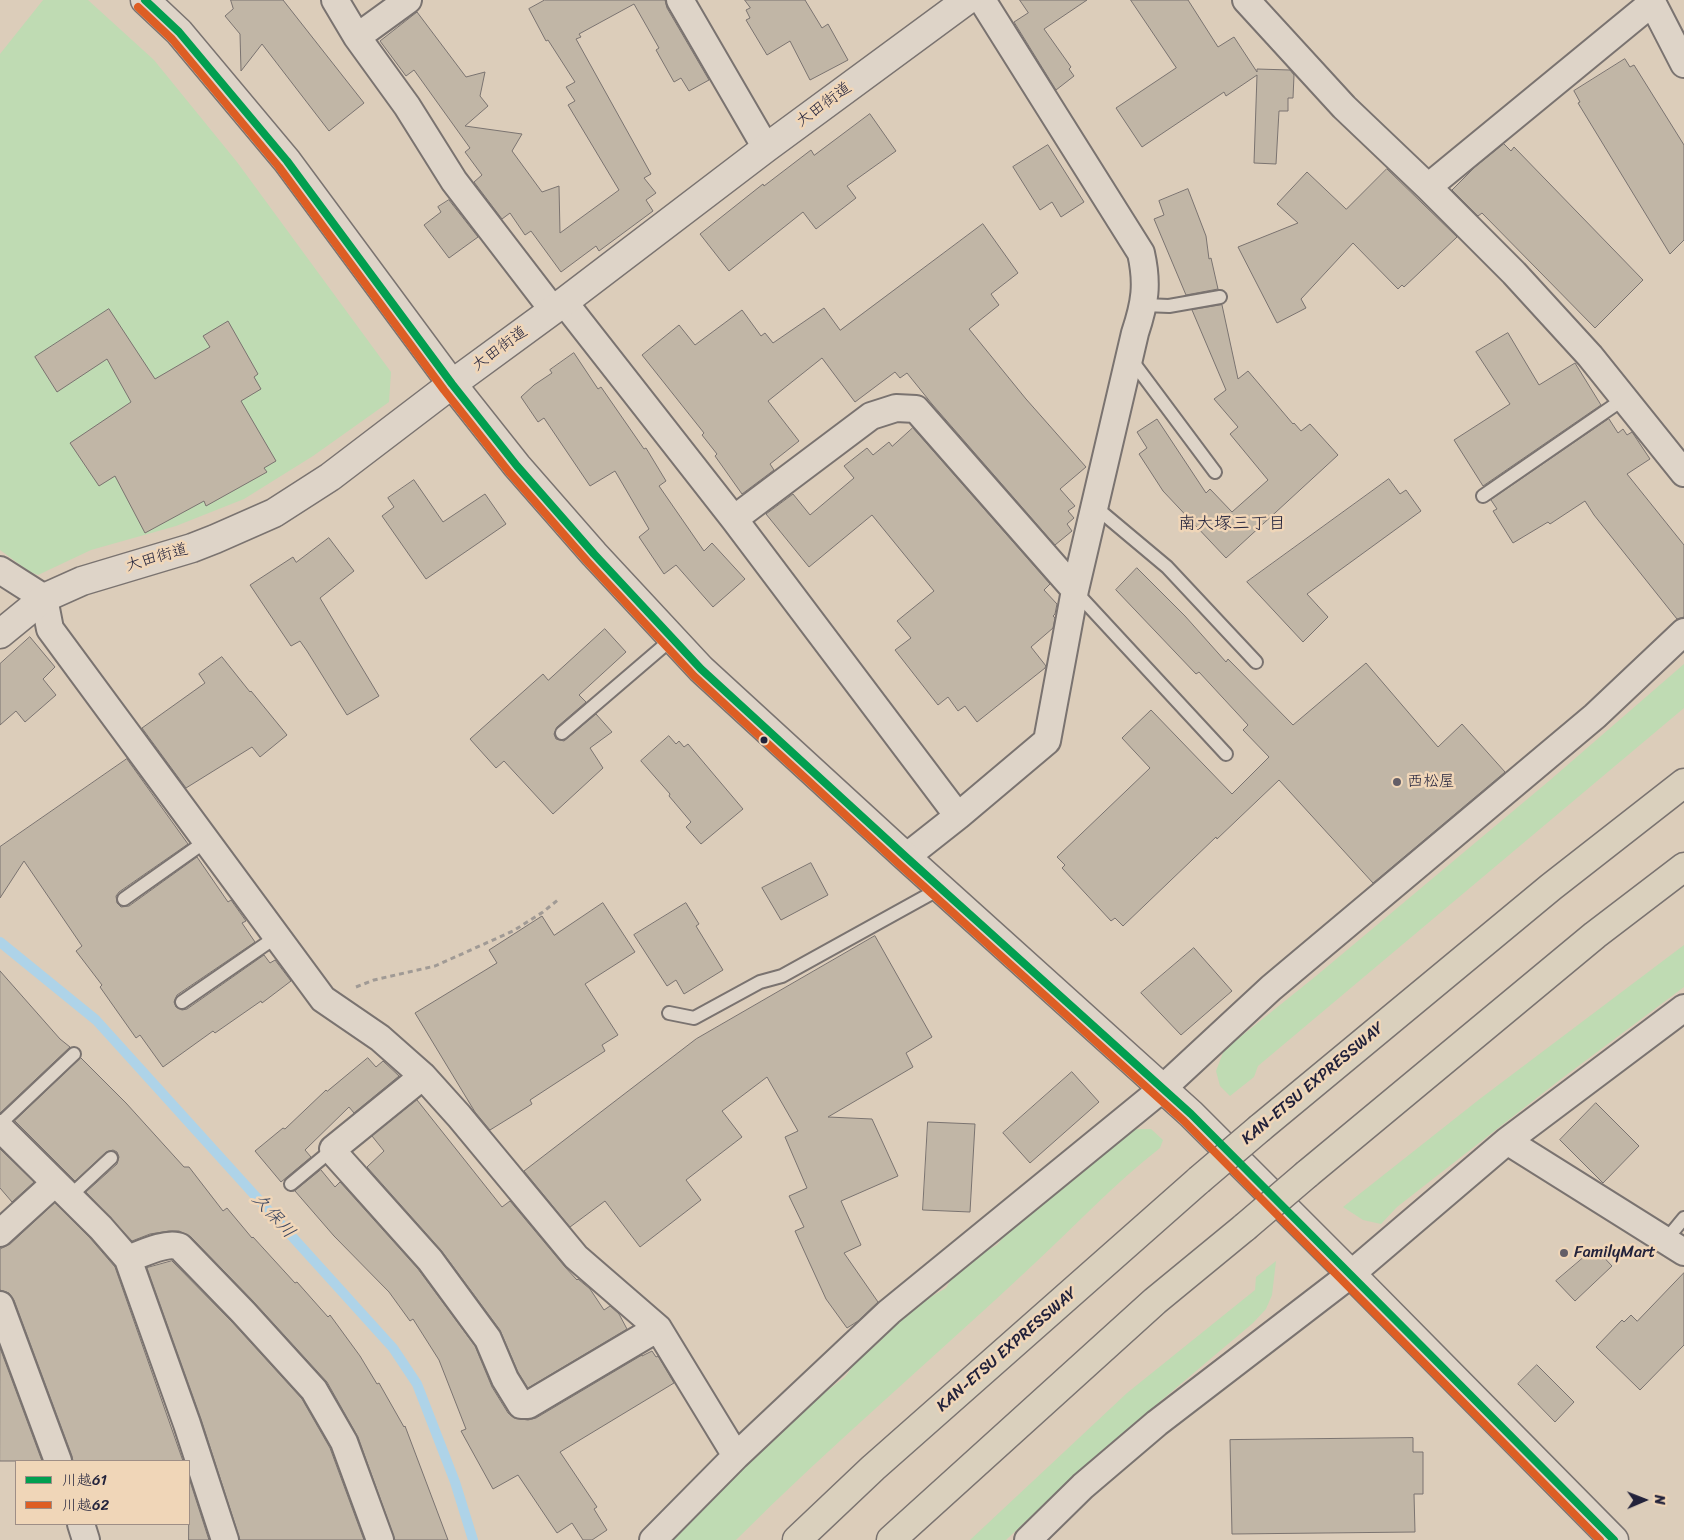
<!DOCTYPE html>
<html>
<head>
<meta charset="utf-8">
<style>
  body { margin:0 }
  #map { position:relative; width:1684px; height:1540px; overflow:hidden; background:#dccdba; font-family:Sriracha,"Klee One",sans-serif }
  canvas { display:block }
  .legend { position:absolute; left:15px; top:1460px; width:175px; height:65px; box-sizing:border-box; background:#f0d6b8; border:1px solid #9e8e86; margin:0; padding:6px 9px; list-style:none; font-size:15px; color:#22223b }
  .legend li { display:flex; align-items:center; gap:10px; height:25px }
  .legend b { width:25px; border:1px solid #9e8e86 }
  .north { position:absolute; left:1619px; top:1475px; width:50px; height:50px; -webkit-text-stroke:4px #f0d6b8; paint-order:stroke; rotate:89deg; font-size:14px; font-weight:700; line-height:20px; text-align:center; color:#22223b }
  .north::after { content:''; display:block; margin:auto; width:18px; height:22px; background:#22223b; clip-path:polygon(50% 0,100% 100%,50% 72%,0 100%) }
</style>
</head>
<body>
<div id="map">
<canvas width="1684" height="1540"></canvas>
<ul class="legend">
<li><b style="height:6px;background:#029f50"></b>川越61</li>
<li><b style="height:6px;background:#dd5e24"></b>川越62</li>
</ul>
<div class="north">N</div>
</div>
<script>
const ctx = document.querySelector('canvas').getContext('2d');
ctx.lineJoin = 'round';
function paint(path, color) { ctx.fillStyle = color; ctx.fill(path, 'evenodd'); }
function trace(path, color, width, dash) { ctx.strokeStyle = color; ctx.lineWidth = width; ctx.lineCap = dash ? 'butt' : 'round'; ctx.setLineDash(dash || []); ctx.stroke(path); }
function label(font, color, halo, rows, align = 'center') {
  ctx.font = font + ' Sriracha,"Klee One",sans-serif'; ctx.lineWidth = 5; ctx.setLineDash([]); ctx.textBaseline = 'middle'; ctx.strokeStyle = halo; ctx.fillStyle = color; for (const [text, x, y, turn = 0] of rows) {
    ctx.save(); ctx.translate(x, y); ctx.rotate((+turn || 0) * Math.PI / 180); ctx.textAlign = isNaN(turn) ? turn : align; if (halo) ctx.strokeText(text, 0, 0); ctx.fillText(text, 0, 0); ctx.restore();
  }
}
paint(new Path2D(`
  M43,0H88L154,60L237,162L391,372L389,402L313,456L244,499L176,526L91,550L38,575L30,572L0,550V54Z
  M1684,664V708L1258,1066L1254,1077L1230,1096L1220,1086L1216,1071L1224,1050L1316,976L1549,781Z
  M1684,945V987L1561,1079L1397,1207L1381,1224L1363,1220L1343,1207L1481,1098Z
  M1126,1129H1151L1163,1140L1160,1148C1115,1183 1077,1224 1035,1263C936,1356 832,1444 736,1540H669L738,1470L751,1460L762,1447L828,1390L845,1377L856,1362L875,1346L888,1333L896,1321L917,1305L946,1288L954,1274L985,1251L997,1245L1009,1230Z
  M1276,1261L1272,1295L1266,1309L1253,1323L1093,1458L1006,1540H970L1127,1393L1255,1290L1256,1277Z`), '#bfdbb3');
trace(new Path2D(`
  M0,942L96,1020L393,1348L417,1384L455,1482L473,1540`), '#aed3e8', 10);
const building = new Path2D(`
  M231,0H283L364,103L329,131L262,44L241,71L240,34L225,16L233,9Z
  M545,0H665L667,8L709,80L689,91L681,78L674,82L656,50L659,48L634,4L579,34L581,37L576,39L651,174L644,178L656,193L646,200L653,211L599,251L596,246L561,272L531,231L525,235L510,213L502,219L474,182L482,175L465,152L470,148L414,70L406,76L380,41L417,12L466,77L485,72L480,96L488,106L465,126L522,134L512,151L542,192L559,186L560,233L619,190L568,105L575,101L566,87L575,82L548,40L546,41L529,9Z
  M745,0H805L822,28L828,24L848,60L810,80L790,41L767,55L746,20L750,18L746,10L750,8Z
  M1020,0H1087L1044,29L1071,67L1069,69L1074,76L1056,90L1014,22L1028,13Z
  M1131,0H1188L1218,47L1234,37L1257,72V69L1290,70L1294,75L1293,98H1288V111H1279L1276,164L1254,163L1257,75L1226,96L1224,92L1142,147L1116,108L1176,68Z
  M1625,59L1630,67L1634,65L1684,145V240L1670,254L1578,103L1580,102L1574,91Z
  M870,114L896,151L847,186L856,198L816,229L803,212L729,271L700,234L763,184L764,186L811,150L814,155Z
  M1504,144L1511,151L1514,147L1643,280L1595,328L1482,213L1478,216L1452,190L1475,167Z
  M1048,145L1084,202L1061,217L1052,202L1040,210L1013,167Z
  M1387,169L1457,237L1404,287L1402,285L1398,289L1353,243L1301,299L1306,308L1277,323L1238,247L1298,223L1277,204L1307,172L1346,209Z
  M1188,189L1206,236L1209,259L1211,258L1218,289L1186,295L1154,219L1164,215L1159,201Z
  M449,200L478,237L449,258L424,225L441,212L438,207Z
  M983,224L1018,273L991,294L999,305L969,329L1026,399L1086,467L1060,489L1075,506L1068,511L1074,518L1067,524L1072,531L1055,545L932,404L907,373L900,378L895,372L855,402L822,358L768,401L799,441L770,464L774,470L742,494L715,456L717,454L702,435L704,433L642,355L679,325L695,345L742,310L761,336L765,333L773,343L824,308L840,330Z
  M1222,305L1238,379L1248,371L1293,424L1294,423L1301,431L1310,424L1338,455L1226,558L1163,491L1139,454L1147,448L1137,432L1157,419L1206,493L1210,489L1232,512L1268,480L1230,434L1238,427L1214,399L1226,390L1192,310Z
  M109,309L155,379L210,347L203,336L228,321L258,374L254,377L261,389L241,401L276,461L264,468L267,472L206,506L204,501L145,533L115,476L99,486L70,443L131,402L107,359L57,392L35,357Z
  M1508,333L1539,385L1575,363L1601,405L1483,486L1454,440L1510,404L1476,352Z
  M574,353L598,389L601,387L644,449L646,448L666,481L659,486L704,551L712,543L745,579L713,607L676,565L664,574L639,537L649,529L615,471L590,486L544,418L538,422L521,397L534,385L552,373L550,370Z
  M1609,419L1618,433L1623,429L1627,435L1632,432L1650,459L1627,474L1684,545V617L1677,619L1594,515L1585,501L1550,524L1548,522L1513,543L1493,511L1497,509L1491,500Z
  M913,428L1050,584L1044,590L1057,604L1055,614L1053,616L1055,618L1053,628L1031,647L1046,666L1045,668L977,722L965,706L958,711L948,697L938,705L895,650L911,638L897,621L934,591L872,515L809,567L766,514L793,494L810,515L854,478L844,466L867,448L873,455L889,442L892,446Z
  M1389,479L1400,494L1406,490L1421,511L1307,594L1328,617L1303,642L1247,582Z
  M414,480L443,522L485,494L506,524L426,579L382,516L394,507L388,498Z
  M329,538L354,571L320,598L379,696L347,715L307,651L300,641L291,646L250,585L293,557L296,562Z
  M1137,568L1185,616L1226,662L1228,659L1293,725L1366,663L1438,747L1462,724L1505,772L1373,883L1279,780L1217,839L1216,837L1123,926L1115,918L1111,921L1062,868L1065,865L1057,857L1150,768L1122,738L1151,710L1232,794L1269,757L1243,730L1248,725L1199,672L1196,674L1116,590Z
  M605,629L626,652L579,695L586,702L557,727L554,734L556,739L564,741L596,714L612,732L590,748L603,768L553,814L504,761L496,768L470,739L543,674L548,680Z
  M30,637L55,667L43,679L56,695L25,722L16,711L0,725V664Z
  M222,657L250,692L251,691L287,735L260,757L252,747L186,788L142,728L205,683L199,674Z
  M669,736L676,744L679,741L684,747L688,744L743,809L701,844L686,827L691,822L669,796L670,794L641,761Z
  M127,759L188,844L119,892L116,896L117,903L121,907L129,906L197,857L228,902L231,900L246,921L242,923L255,942L177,995L174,1002L176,1007L182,1010L187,1009L264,955L270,963L275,960L291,981L262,1003L261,1001L215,1033L213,1031L163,1067L140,1035L136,1038L100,987L102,985L76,951L82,946L24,861L0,898V847Z
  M811,863L828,895L781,920L762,888Z
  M603,903L635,952L585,984L618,1035L602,1045L605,1051L530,1100L532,1104L490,1130L475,1112L415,1013L497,963L489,950L542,916L554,935Z
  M686,903L699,924L696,926L723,970L684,994L676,980L667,986L634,935Z
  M875,936L932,1037L906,1053L913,1067L828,1117L872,1119L898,1176L841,1201L861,1245L844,1253L878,1302L858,1321L847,1328L826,1299L795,1231L804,1227L789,1196L807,1188L785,1137L798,1131L767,1077L722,1111L742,1137L686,1180L701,1200L640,1247L605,1201L570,1227L524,1171L696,1039Z
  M1194,948L1232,991L1181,1035L1141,993Z
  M0,971L60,1039L70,1047L0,1113Z
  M81,1058L126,1103L184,1167H189L223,1211L227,1208L252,1238L253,1237L295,1283L297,1282L328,1317L330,1315L360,1356L377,1384L379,1383L404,1427L405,1426L448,1540H395L358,1437L327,1382L254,1302L191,1237L179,1231H169L150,1234L132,1241L86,1192L117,1164L119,1157L117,1152L113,1150L106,1152L75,1181L15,1121Z
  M368,1058L376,1067L383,1061L399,1076L354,1113L349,1107L305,1150L311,1157L281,1182L255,1151L283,1128L285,1129L326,1090L327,1091Z
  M1072,1072L1099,1102L1030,1163L1003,1133Z
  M417,1100L502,1207L510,1201L565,1267L577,1280L578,1279L590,1289L604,1310L610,1306L619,1314L627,1329L528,1388L518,1372L500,1330L441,1250L367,1167L384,1151L372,1136Z
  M1596,1103L1639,1146L1603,1183L1560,1140Z
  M928,1122L975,1124L970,1212L923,1210Z
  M0,1149L34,1182L12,1202L0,1188Z
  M321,1170L335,1187L340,1182L418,1269L475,1346L492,1387L508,1413L514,1418L528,1420L536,1418L642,1355V1356L652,1351L656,1357L658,1356L674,1383L560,1452L597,1507L594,1509L607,1530L592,1540H583L572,1523L557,1533L518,1475L493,1489L461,1431L466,1429L439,1360L413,1319L410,1321L389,1292L334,1236L295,1191Z
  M55,1203L90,1238L115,1267L183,1461H73L72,1456L14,1300L9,1293L0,1290V1249L10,1244Z
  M1595,1248L1612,1266L1575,1301L1556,1281Z
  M172,1261L232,1322L302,1399L330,1448L364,1540H240L201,1419L147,1268Z
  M1684,1273V1345L1640,1390L1596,1347L1622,1320L1624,1322L1631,1315L1637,1321Z
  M0,1348L42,1461H0Z
  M1537,1365L1574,1402L1555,1422L1518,1384Z
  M1413,1438V1452H1423V1494H1414L1415,1532L1232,1534L1230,1440Z
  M189,1478L209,1540H189Z`);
paint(building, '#c1b6a6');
trace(building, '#7a7370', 1);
const service = new Path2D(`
  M1144,305L1169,306L1220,297
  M1130,358L1215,472
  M1483,496L1625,398
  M1093,505L1167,567L1256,662
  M1075,591L1226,754
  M562,733L673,638
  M124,899L206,841
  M182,1002L276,937
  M669,1013L694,1018L760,982L782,976L941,888
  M0,1124L74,1054
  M291,1184L333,1149
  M69,1197L111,1158
  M1665,1241L1684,1218`);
const minor = new Path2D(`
  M335,0L357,37L407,106L454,181L553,310
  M680,0L766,148
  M1246,0L1344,107L1428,187L1514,273L1590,356L1684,473
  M1651,0L1684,64
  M357,37L408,0
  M1428,187L1652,3
  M564,302L734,519L958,816L906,857
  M734,519L871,416L896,408L916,409L1075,590
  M0,570L44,598L50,629L323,999L380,1038L423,1076L459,1116L576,1257L658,1328L736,1456
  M958,816L1047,741L1075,590L1135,333C1145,303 1148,284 1141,253L982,0
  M423,1076L333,1149L336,1155L430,1260L488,1339L505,1379L521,1405H528L658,1328
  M0,1128L101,1228L128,1259L187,1424L225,1540
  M1507,1141L1684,1252
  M0,1233L55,1183
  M128,1259C141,1254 168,1241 180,1247L243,1312L314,1390L344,1442L380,1540
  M0,1305L58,1461
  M81,1524L86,1540
  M653,1540L736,1456L889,1312L1162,1089L1271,988L1595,716L1684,632
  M1028,1540L1083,1486L1157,1423L1351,1274L1507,1141L1684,1008`);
const tertiary = new Path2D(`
  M145,0L179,32L287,161L452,384L517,466L594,554L701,669L906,857L1191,1114L1351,1274L1614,1540
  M0,634L44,598L82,581L192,548L215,539L274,513L330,477L452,384L564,302L766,148L967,0`);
const motorway = new Path2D(`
  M1260,1128L1551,887L1684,783
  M1307,1174L1595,935L1684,867
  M797,1540L873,1468L1199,1180
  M891,1540L1155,1301L1245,1227`);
trace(service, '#7a7370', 16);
trace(minor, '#7a7370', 30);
trace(tertiary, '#7a7370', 31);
trace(motorway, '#7a7370', 31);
trace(new Path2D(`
  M356,987L374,980L435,966L513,931L543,912L559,899`), '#a09a95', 3, [5, 4]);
trace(service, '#ded4c8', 12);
trace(minor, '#ded4c8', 26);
trace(tertiary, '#ded4c8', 28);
trace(motorway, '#dad0bd', 28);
const motorwayBridge = new Path2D(`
  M1199,1180L1260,1128
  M1245,1227L1307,1174`);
trace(motorwayBridge, '#7a7370', 31, []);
trace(motorwayBridge, '#dad0bd', 28);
trace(new Path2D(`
  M145,0L179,32L287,161L452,384L517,466L594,554L701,669L906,857L1191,1114L1614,1540`), '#029f50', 8);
trace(new Path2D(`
  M138,7L172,39L279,167L444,390L509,472L587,561L694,676L899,864L1184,1121L1600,1540`), '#dd5e24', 8);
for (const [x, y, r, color] of [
  [764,740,4.5,"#22223b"],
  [1397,782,5,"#635e67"],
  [1564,1253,5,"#635e67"]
]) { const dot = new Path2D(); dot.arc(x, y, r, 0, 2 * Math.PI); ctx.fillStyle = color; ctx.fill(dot); trace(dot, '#f0d6b8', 2); }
label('16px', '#22223b', '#f0d6b8', [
  ["大田街道",824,105,-36],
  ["大田街道",500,349,-36],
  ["大田街道",157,558,-16],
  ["KAN-ETSU EXPRESSWAY",1313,1084,-40],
  ["KAN-ETSU EXPRESSWAY",1007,1350,-41]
]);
label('16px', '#22223b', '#f0d6b8', [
  ["西松屋",1407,782],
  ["FamilyMart",1574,1253]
], 'left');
label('18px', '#22223b', '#f0d6b8', [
  ["南大塚三丁目",1232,524]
]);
label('italic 18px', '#3a4661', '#f0d6b8', [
  ["久保川",273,1216,48]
]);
</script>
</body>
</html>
